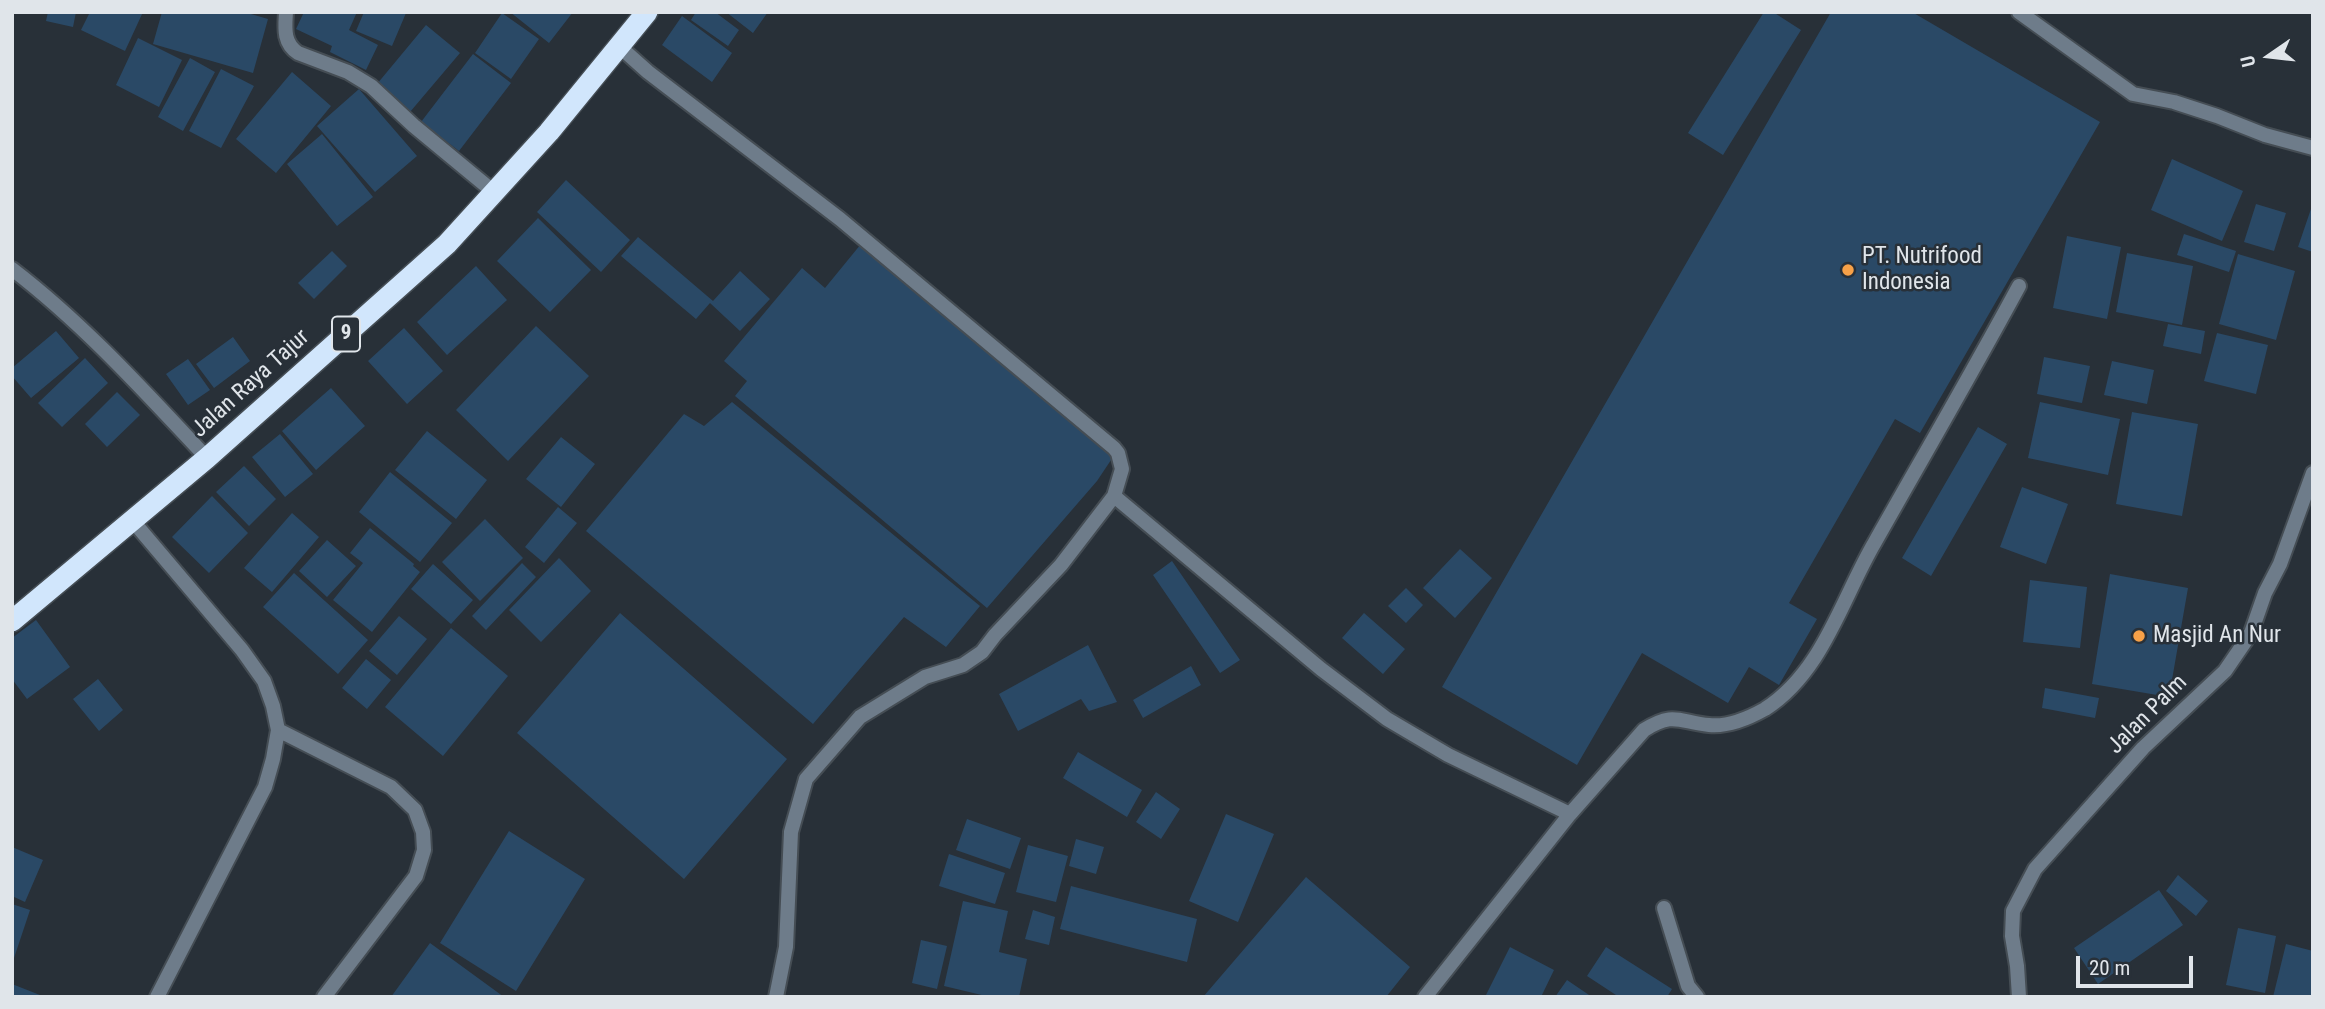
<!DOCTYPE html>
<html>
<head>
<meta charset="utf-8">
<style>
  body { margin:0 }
  #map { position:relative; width:2325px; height:1009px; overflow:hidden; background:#283038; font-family:"Roboto Condensed",sans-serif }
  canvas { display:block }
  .frame { position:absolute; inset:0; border:14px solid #e0e5ea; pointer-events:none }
  .north { position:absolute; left:2234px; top:21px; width:70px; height:70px; -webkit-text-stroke:5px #283038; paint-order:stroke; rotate:256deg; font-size:19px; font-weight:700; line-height:28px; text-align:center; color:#e0e5ea }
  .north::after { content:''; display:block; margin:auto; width:24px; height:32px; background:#e0e5ea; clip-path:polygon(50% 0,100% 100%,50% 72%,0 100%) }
  .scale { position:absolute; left:2076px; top:956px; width:117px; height:32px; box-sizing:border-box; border:4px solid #e0e5ea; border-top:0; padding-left:9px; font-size:21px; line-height:24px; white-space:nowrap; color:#e0e5ea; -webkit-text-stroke:5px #283038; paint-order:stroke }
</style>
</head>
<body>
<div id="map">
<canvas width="2325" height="1009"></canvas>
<div class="frame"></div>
<div class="north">U</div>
<div class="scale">20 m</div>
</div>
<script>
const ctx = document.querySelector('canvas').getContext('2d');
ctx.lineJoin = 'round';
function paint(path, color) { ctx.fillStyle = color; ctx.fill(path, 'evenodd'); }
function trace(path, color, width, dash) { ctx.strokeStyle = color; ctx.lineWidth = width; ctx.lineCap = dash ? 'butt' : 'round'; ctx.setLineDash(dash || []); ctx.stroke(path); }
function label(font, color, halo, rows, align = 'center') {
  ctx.font = font + ' "Roboto Condensed",sans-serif'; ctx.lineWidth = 5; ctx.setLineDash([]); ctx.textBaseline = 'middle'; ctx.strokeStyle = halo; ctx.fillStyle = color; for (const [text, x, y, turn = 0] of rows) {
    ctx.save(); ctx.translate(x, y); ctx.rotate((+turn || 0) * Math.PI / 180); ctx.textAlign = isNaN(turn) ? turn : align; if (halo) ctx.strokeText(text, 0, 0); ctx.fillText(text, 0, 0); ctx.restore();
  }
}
paint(new Path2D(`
  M48,12H76L73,27L46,21Z
  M90,12H143L125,51L81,30Z
  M162,12H244L268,19L253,73L153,44Z
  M304,12H357L349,30L378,45L366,70L330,52L332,46L296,29Z
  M364,12L406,13L392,46L356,31Z
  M510,12H573L549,43Z
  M696,12H715L739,30L728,46L691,20Z
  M726,12H768L753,33Z
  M1764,12H1773L1801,30L1723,155L1688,133Z
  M1831,12H1912L2100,122L1920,433L1895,419L1789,603L1817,619L1779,685L1749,667L1728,703L1642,653L1577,765L1442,687Z
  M502,13L539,39L511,79L475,53Z
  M682,16L732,53L712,82L662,45Z
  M426,25L460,53L410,112L377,84Z
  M138,38L182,60L159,107L116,85Z
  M473,54L511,83L459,151L421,122Z
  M190,58L215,72L183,131L158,117Z
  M221,69L254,86L221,148L189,131Z
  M292,72L331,106L276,173L236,139Z
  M359,89L417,156L375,192L317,126Z
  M322,134L373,197L337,226L287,164Z
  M2172,159L2243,191L2222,241L2151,210Z
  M566,180L630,240L601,272L537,212Z
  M2313,203V252L2298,247Z
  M2256,204L2286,213L2274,251L2244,242Z
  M538,218L591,270L550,312L497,261Z
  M2184,234L2236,251L2229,272L2177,255Z
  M2067,236L2121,247L2107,319L2053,308Z
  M638,237L713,301L740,271L770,299L740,331L710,303L696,319L621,256Z
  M861,244L1113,457L1097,481L987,608L735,396L747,381L724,361L802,268L825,288Z
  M332,251L347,266L314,299L298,283Z
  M2127,253L2193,266L2182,325L2116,312Z
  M2238,254L2295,271L2276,340L2219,324Z
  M476,266L507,300L447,355L417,322Z
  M2168,324L2205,331L2201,354L2163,346Z
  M536,326L589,376L508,461L456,410Z
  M404,328L443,371L407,404L368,361Z
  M56,331L79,358L31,398L12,376V368Z
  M2217,333L2268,345L2256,394L2204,381Z
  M233,337L250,361L214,388L196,364Z
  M2044,357L2090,366L2082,403L2037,394Z
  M85,358L108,383L62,427L38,403Z
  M188,359L210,390L188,405L166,374Z
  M2112,361L2154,370L2147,404L2104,395Z
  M331,388L365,426L316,470L282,431Z
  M117,392L140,415L107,447L85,424Z
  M732,402L980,606L946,647L904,617L813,724L586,531L684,414L704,426Z
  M2040,402L2120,419L2108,475L2028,458Z
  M2132,412L2198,424L2182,516L2116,504Z
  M1978,427L2007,444L1931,576L1902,558Z
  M427,431L487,480L456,519L395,470Z
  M280,434L313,474L285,497L252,457Z
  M561,437L595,464L561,507L526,479Z
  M244,466L276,499L249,526L216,492Z
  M390,472L452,523L420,562L359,512Z
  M2022,487L2068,504L2046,564L2000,547Z
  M212,496L248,533L209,573L172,537Z
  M558,507L577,523L544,563L525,547Z
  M292,513L319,537L272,592L244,568Z
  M485,519L523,558L480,601L442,562Z
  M370,528L414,564L413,566L420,572L372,632L333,600L363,563L350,553Z
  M327,540L356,566L327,597L299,571Z
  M1460,549L1492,578L1455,618L1423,588Z
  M559,558L591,591L541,642L509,610Z
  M1172,561L1240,660L1220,673L1153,575Z
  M522,563L536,577L486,630L472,616Z
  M433,564L473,600L451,624L411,589Z
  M294,573L368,640L338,674L263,607Z
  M2110,574L2188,588L2169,697L2092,684Z
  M2030,580L2087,587L2080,648L2023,642Z
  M1406,588L1423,605L1406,623L1388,606Z
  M620,613L787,759L684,879L517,733Z
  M1364,613L1405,649L1383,674L1342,638Z
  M399,616L427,639L397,675L369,651Z
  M36,620L70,667L27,699L12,679V638Z
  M451,628L508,676L443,756L385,707Z
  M1088,645L1117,702L1089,711L1081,699L1018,731L999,694Z
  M366,659L391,680L367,709L342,688Z
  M1191,666L1201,685L1143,718L1133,700Z
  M98,679L123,710L99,731L73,699Z
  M2045,688L2099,698L2095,718L2042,708Z
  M1078,752L1142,790L1127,817L1063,778Z
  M1156,792L1180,809L1161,839L1136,822Z
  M1226,814L1274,834L1238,922L1189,901Z
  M967,819L1021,838L1010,869L956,850Z
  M509,831L585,879L516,991L440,943Z
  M1076,839L1104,847L1096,874L1069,866Z
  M1028,845L1068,856L1056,902L1016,892Z
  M12,847L43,860L25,902L12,896Z
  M949,854L1005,873L995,904L939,886Z
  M2178,875L2208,901L2196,916L2166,891Z
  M1306,877L1410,967L1386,997H1203Z
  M1071,886L1197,919L1187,962L1060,929Z
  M2159,890L2183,925L2098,984L2074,948Z
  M963,901L1008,911L999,952L1027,959L1019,997H990L944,986Z
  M12,904L30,910L13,961H12Z
  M1033,910L1055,917L1049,945L1025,939Z
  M2238,928L2276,936L2265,993L2226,985Z
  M921,940L947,946L937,989L912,983Z
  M430,943L504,997H391Z
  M2286,944L2313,951V997H2273Z
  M1510,947L1554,970L1541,997H1485Z
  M1606,947L1672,989L1667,997H1619L1587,976Z
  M1567,980L1592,997H1555Z
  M12,984L45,997H12Z`), '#2a4966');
const lane = new Path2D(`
  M2019,12L2133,94L2174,102L2217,116L2265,135L2313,148
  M620,47L648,72L840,219L1114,448L1118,453L1122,469L1114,496L1061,565L995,635L982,652L963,665L925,677L860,717L806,779L791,832L786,947L776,997
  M1114,496L1321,669L1387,719L1448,755L1570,814
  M132,520L242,650L264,681L273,706L278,730L273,759L265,787L157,997
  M278,730L391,787L415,810L423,832L424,850L416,876L324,997
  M1425,997L1570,814L1644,730C1674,711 1679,722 1709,725C1728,727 1749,718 1765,709C1823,672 1842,598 1875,542C1923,457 1972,373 2019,286`);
const street = new Path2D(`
  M286,12C285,28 283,43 298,53L348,72L371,86L414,126L495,193
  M12,269C85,325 145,392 207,458
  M1664,908L1688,986L1697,997
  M2019,997L2017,966L2012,936L2013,911L2035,869L2143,748L2225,671L2251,633L2265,593L2280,564L2313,473`);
const highway = new Path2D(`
  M12,621L207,458L447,244L549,132L647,12`);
trace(lane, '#454d54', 18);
trace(street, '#454d54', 18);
trace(highway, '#454d54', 24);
trace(lane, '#6e7c8a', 14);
trace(street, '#6e7c8a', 14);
trace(highway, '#d1e6fc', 21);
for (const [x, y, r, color] of [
  [1848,270,7,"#f7a148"],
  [2139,636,7,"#f7a148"]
]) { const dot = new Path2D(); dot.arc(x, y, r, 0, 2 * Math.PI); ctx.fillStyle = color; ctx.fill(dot); trace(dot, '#283038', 2.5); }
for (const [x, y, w] of [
  [346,334,28]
]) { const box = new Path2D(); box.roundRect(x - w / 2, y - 17.5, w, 35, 5); ctx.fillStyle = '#283038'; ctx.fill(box); trace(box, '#e0e5ea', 2); }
label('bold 21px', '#e0e5ea', null, [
  ["9",346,334]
]);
label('23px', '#e0e5ea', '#283038', [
  ["PT. Nutrifood",1862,257],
  ["Indonesia",1862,283],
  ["Masjid An Nur",2153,636]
], 'left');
label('23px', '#e0e5ea', '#283038', [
  ["Jalan Raya Tajur",251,384,-42],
  ["Jalan Palm",2148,715,-45]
]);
</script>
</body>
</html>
